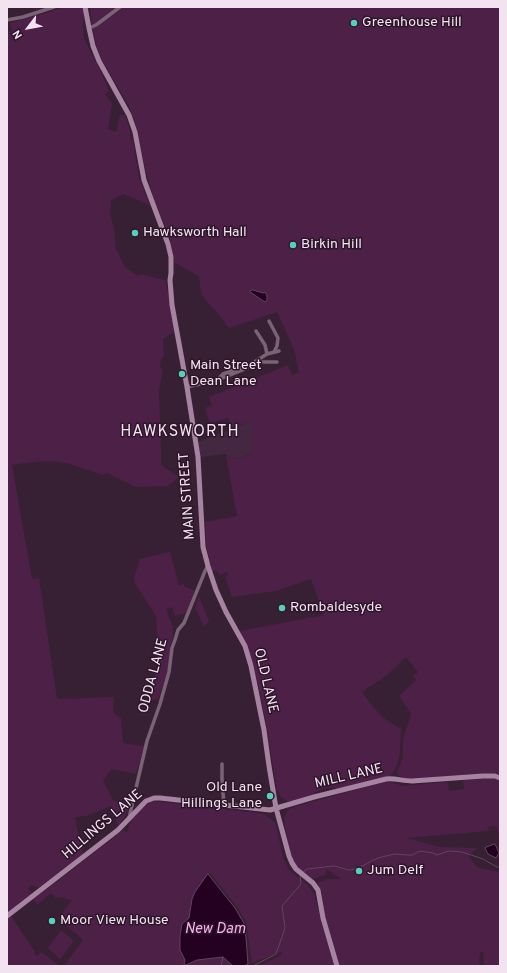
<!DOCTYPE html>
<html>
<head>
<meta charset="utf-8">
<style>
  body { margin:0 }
  #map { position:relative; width:507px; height:973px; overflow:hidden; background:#382034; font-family:Overpass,sans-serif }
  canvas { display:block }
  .frame { position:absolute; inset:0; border:8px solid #f3e3f0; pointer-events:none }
  .north { position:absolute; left:8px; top:8px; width:40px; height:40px; -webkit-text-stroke:3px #2d162a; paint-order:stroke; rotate:238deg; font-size:11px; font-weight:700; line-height:16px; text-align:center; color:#f3e3f0 }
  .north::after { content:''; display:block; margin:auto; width:14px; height:18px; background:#f3e3f0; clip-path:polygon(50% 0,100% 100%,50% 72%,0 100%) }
</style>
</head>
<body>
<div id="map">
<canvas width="507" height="973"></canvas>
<div class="frame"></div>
<div class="north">N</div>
</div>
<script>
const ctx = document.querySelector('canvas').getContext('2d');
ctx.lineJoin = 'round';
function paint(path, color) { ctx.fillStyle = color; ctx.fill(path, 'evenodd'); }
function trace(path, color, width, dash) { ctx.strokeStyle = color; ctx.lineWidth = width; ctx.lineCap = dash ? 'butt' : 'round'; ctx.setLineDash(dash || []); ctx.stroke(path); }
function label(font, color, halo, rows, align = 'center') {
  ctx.font = font + ' Overpass,sans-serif'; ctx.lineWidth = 3; ctx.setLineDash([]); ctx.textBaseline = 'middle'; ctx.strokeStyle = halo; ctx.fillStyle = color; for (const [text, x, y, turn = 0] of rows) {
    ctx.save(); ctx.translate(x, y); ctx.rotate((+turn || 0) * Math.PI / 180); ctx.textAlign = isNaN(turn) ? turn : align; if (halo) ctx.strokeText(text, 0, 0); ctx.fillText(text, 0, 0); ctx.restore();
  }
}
paint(new Path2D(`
  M252,421V454L233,459L225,454L200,457L198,442Z`), '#442740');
paint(new Path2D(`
  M62,7H82L84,13L83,25L84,39L102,74L109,91L105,94L112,104L108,129L116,132L120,115H125L130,131L131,140H133L139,177V178L150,205L123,194L111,200L110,213L114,229L116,249L125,267L138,276L140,274L165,280V277L175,331L163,339L164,357L161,359L160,368L163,369L159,391L161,447V465L179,477L168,486L136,487L107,473L104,475C90,471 74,464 59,462C44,459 27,463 12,465L32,579L39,578L57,699L114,697L113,712L116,715L121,718L123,743L144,746L136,774L112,769L103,781L113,800L130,805L125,816L118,826L111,806L86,816L75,817L78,833L83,855L39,888L31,885L28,889L32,893L7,913V384L8,386V350H7V30L8,32L12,31L10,23L47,13Z
  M90,7H500V774L494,773L479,774L406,779L398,775L397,772L403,757V739L411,715L410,712L399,696L416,680L413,676L418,672L406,657L387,675L362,692L373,707L385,719L401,729C400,745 402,764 390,776C374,778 357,784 341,788C336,789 331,787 326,788C314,792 300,803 288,801C282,800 280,795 277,790C268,737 262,681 240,631L324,615L311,579L276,591L232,597L225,576L228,575L227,572L220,575L218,571H212L206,544L205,522L237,516L226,455L234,459L252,454V421L232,428L228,418L210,423L205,408L212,405L209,397L288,365L292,375L299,372L294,349L277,312L229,328L218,313L208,303L201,293L199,276L175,263L170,239L153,196L145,168L138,131L129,106L102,60L97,48L93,31Z
  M170,552L179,585L184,584V586L195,591L186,613L175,616L172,607L166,609L173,627V637L170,647V663L166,678L158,699L151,700L154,678L157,667L158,646L156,616L149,605L135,584L134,577L140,559Z
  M199,596L209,621L204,627L195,607Z
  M494,778L500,780V835L499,836L497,828L494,826L487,827L489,831L406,838L441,847L477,848L468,856L478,868L500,872V966H486L484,965L483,951L480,953L479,961L481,966H340L324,914L322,893L317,883L328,879H341L326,869V875L312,879L301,871L293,862L287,838L285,828L284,818L286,813L289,809L297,806L384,782H390L404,786L448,782L449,791L464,789L463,780Z
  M151,801L258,813L266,815L276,824L283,858L289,870L308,885L314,894L324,930L336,966H259L280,956L283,951L252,963L246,922L238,908L210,873L208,874L192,899L189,918L182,924L180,936V950L185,960L223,957L233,966H64L83,940L58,918L72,900L58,897L56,898L51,893L37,905L33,899L54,884L123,830L127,833L131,820L137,813Z
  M11,916L35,952V955L38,956L41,952L60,966H10L7,963V920Z
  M61,930L74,941L60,959L48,948Z`), '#4c2047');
const water = new Path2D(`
  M253,290L263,293L265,292L267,296V300L265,302L250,292V291Z
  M495,844L499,853L496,858L488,854L485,848Z
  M208,874L235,908L245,925L248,964L244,966H233L223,957L197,960L186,965L184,964L185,960L180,950V936L182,924L189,918L192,899L195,892Z`);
paint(water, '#240021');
trace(water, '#62445f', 1);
trace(new Path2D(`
  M303,872L307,869L334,866L349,870L356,869L378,858L394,854L408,855H413L419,851L433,853L437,855L448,851L462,852L483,859L497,867H500
  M221,966L223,957
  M253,966L276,954L285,928L282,906L301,884L300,875`), '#62445f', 1);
trace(new Path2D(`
  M7,20L23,17L54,7
  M89,28L96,25L120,7
  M269,321L278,338L277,346L274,352
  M256,331L265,345L267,354
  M219,378L223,374L253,363L267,354L279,351
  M187,387L218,380L262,362H277
  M222,764V779L224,806
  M129,818L147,741L160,704L169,672L172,648L175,640L178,630L184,623L205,571L208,566`), '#796375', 3.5);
trace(new Path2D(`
  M85,7L89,28L93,46L99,61L129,115L135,132L144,180L168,244L171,257V273L170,280L172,305L187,387L198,457L203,547L208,566L216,590L226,612L245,646L251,666L264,730L269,766L276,808L289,856L292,863L296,869L313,883L318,890L323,918L337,966
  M7,916L118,830L146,801L154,798H160L270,810L314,797L386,779C395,778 403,781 412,781L483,776H495L500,778`), '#a683a0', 5);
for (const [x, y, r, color] of [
  [354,23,4,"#5acebc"],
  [135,233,4,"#5acebc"],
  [293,245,4,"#5acebc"],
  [182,374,4,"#5acebc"],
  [282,608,4,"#5acebc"],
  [270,796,4,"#5acebc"],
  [359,871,4,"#5acebc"],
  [52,921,4,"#5acebc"]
]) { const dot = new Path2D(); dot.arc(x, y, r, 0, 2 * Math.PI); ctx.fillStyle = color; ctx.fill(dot); trace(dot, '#2d162a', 1.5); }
label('14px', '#f3e3f0', '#2d162a', [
  ["Greenhouse Hill",362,23],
  ["Hawksworth Hall",143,233],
  ["Birkin Hill",301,245],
  ["Main Street",190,366],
  ["Dean Lane",190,382],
  ["Rombaldesyde",290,608],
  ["Old Lane",262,788,"right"],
  ["Hillings Lane",262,804,"right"],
  ["Jum Delf",367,871],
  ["Moor View House",60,921]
], 'left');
label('14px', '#f3e3f0', '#2d162a', [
  ["MAIN STREET",188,496,-94],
  ["ODDA LANE",154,676,-75],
  ["OLD LANE",265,681,77],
  ["MILL LANE",349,777,-13],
  ["HILLINGS LANE",103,825,-40]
]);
label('italic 15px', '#f9afee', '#2d162a', [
  ["New Dam",215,930]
]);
ctx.letterSpacing = '1px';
label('16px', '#f3e3f0', '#2d162a', [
  ["HAWKSWORTH",180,433]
]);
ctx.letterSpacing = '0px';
</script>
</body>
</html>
